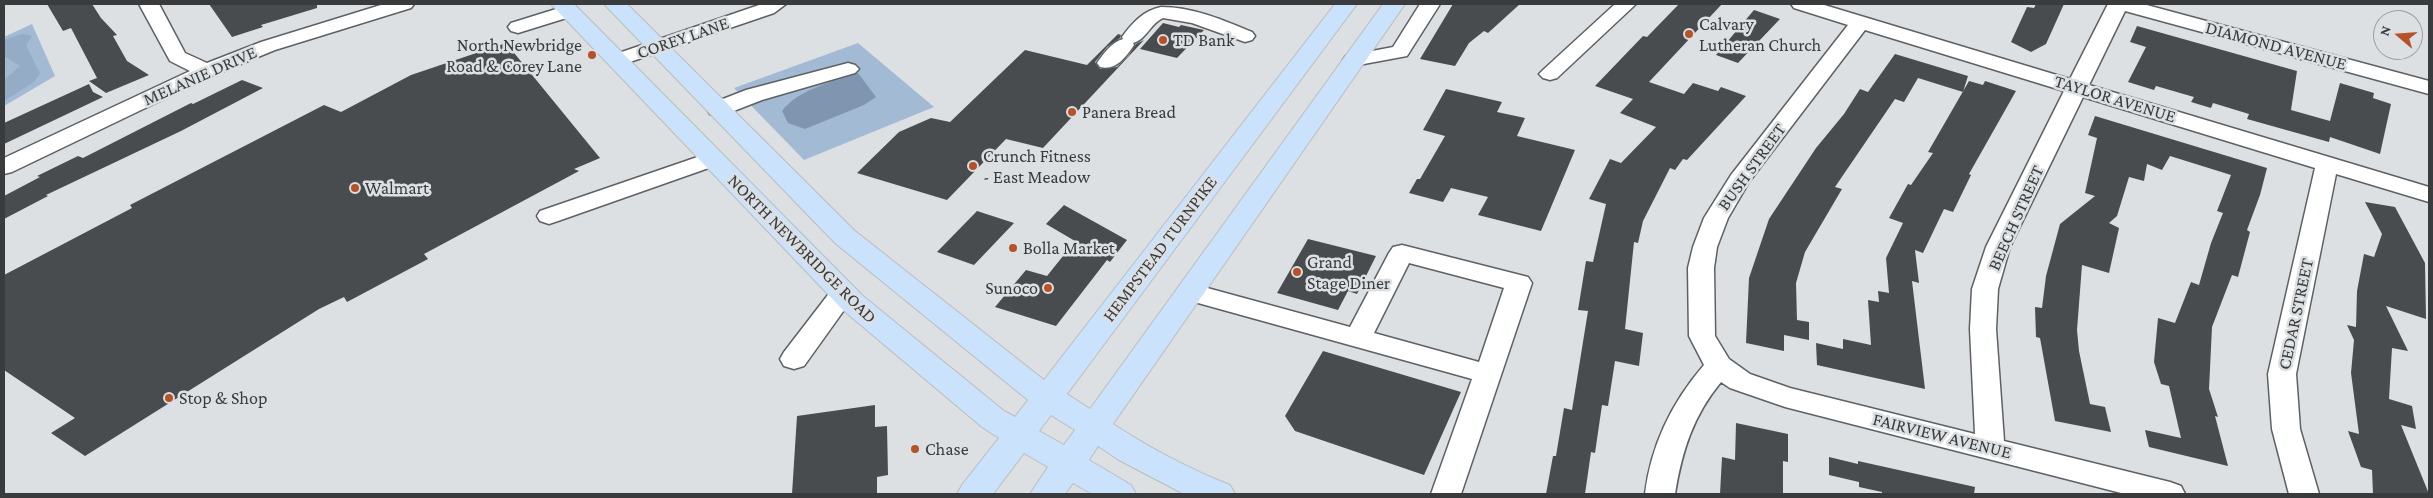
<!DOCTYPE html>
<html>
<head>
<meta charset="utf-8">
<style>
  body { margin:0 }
  #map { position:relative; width:2433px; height:498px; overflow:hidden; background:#dce0e3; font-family:"Crimson Pro",serif }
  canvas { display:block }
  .frame { position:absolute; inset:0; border:5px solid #393b3c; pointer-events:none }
  .north { position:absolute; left:2373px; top:10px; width:50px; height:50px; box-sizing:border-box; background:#dce0e3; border:1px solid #9b9ea0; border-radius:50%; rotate:288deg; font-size:14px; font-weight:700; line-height:20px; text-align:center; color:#393b3c }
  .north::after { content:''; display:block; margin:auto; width:18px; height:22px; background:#b75127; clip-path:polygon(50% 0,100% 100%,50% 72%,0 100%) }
</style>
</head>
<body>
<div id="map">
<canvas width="2433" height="498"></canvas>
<div class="frame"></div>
<div class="north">N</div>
</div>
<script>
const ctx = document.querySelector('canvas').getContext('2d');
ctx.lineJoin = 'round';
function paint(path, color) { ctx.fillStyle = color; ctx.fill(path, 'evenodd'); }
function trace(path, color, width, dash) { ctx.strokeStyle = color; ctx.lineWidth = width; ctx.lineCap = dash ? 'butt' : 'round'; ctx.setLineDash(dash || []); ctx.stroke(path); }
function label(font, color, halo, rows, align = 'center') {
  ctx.font = font + ' "Crimson Pro",serif'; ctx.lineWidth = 5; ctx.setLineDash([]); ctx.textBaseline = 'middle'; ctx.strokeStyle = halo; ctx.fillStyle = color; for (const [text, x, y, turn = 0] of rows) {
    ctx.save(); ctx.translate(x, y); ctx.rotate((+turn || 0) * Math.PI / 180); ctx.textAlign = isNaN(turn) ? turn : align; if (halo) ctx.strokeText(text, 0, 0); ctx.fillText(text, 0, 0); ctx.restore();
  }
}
paint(new Path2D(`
  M32,24L55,76L4,106V37Z
  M858,43L934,107L804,160L734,88Z`), '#a3bad4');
paint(new Path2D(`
  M22,34L32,36L26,45L40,74L34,82L4,101V80L20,66L6,57L4,58V40Z`), '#94acc6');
paint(new Path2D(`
  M858,73L876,97L864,105L805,129L788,123L782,111C799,89 832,82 858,73Z`), '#8096b0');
paint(new Path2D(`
  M47,4H92L101,18L117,35L113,36L127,61L149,75L106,93L89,81L97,78L71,28L63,31Z
  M209,4H317V8L261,25L263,27L232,37Z
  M1453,4H1520L1488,33L1484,31L1469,43L1455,66L1420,59Z
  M1679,4H1722L1649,82L1684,94L1693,83L1718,91L1721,87L1746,96L1687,160L1683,159L1675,170L1670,168L1643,221L1638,243L1634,242L1625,329L1643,333L1639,366L1615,361L1608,406L1602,405L1595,453L1591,452L1585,494H1546L1553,456H1556L1564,408L1572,410L1588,311L1578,310L1586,261L1593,262L1606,204L1589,199L1610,159L1621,163L1656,127L1620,113L1633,99L1595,86L1643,36L1647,37Z
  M2036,4H2064L2046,44L2031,52L2011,42L2027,7L2034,8Z
  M1754,10L1780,19L1738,63L1716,55Z
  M1163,23L1179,27L1181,25L1204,30L1177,58L1140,49Z
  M2137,26L2297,71L2291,110L2330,121L2340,83L2374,93L2373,98L2391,104L2380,154L2330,137L2329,142L2247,119L2249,114L2213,103L2211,108L2191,102L2194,97L2156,86L2154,90L2128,82L2146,47L2130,42Z
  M1118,34L1121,35L1120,38L1107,47L1095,62L1100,69L1117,67L1129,55L1136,44L1144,40L1043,148L1006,139L947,200L857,173L899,132L931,118L950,122L1025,50L1087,65Z
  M506,43L600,158L574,169L579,171L424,254L428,259L347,302L344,297L319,309L85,456L51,433L75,418L4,370V275L132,208L130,205L324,105L341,112L411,75Z
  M1895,54L1968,76L1963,92L1918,78L1904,102L1895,99L1835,187L1842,189L1805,252L1796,283L1797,320L1809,322V340L1784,335V351L1746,343L1749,278L1769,219L1816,148L1844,114L1860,89L1868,92Z
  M242,80L263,88L181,131L46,195L48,196L4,219V196L40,177L37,176L78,156L83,158L191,103L193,104Z
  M1969,81L1983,85L1985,81L2016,91L1969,174L1971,175L1953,212L1944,209L1923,253L1915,250L1919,283L1912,281L1925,389L1817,365L1816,343L1843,349V339L1871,345L1868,300L1879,302L1878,291L1889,293L1886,258L1903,223L1889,218L1908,184L1911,185L1933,153L1928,152Z
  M89,84L93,92L103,97L4,144V123Z
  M1446,89L1502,102L1497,112L1525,118L1517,136L1575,150L1541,231L1478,215L1488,197L1451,188L1443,202L1409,193L1417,179H1420L1445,136L1423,130Z
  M2095,116L2267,168L2260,195L2247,230L2250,232L2238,277L2232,275L2212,327L2209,389L2218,417L2215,416L2228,466L2149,447L2145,430L2181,438L2169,386L2161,384L2154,362L2158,318L2175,323L2191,282L2199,285L2211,243L2223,213L2217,211L2231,175L2170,156L2162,170L2147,164L2144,181L2129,177L2117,216L2109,223L2119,228L2109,273L2082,265L2077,330L2079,351L2090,404L2105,407L2111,432L2055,421L2040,338L2036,337L2035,307L2042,308L2046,276L2060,224L2095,196L2085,193L2097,138L2088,135Z
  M2365,202L2395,207L2425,263L2426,319L2386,306L2408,351L2392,348L2389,399L2412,406L2416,429L2401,425L2429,494H2373L2372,470L2361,467L2348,431L2359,434L2351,373L2354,340L2347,325L2356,327L2357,291L2364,254L2374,257L2382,234Z
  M1064,205L1127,240L1110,262L1107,260L1056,326L995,307L1026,270L1047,276L1075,241L1046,224Z
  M977,211L1014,223L974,265L937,252Z
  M1308,239L1376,256L1357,294L1348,291L1338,310L1277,293Z
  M1323,351L1461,392L1424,475L1295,431L1285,416Z
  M875,405V427L887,426L888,475L877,477V494H792L797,416Z
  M1736,423L1788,434V462L1783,461V494H1720L1722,457L1735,460Z
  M1829,457L1858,464V461L1975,487L1974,494H1882V492L1859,487V482L1829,475Z`), '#494c4f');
const minor = new Path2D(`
  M139,4H159L185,53L207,63L261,42L384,4H414L411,8L275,50L214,75L12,172L4,174V158L190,71L170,61Z
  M762,4H786L774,13L624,64L617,66L610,64L607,60L610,56Z
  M1420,4H1440L1407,56L1353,66L1346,64L1343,60L1346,56L1393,47Z
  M1615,4H1636L1557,78L1550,80L1543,78L1539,74L1543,70Z
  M1791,4H1821L2070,79L2108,4H2143L2429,81V94L2125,11L2089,85L2429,187V202L2336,174L2296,374L2300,429L2319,494H2289L2272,429L2268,374L2315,168L2083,97L2010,247L1998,289L1996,329L2004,441L2170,482L2181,486L2185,494H2125L1785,407L1730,388L1721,382C1693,416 1682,451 1675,494H1645C1651,445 1672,402 1704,365L1689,336L1688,268L1693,247L1704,218L1731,175L1848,25L1794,8ZM1865,30L2064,91L1986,247L1972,289L1970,329L1975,434L1790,388L1750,374L1729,359L1715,336L1714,268L1717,247L1728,218L1749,182Z
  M569,5L576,7L579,11L576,15L518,33L511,31L508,27L511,23Z
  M1161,7C1193,7 1223,20 1252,32L1255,36L1252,40L1245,42L1192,23L1163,18C1150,24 1146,40 1133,43L1134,45C1126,57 1116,71 1100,67L1097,63C1103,54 1112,42 1123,39L1122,37C1133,22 1143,11 1161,7Z
  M848,63L855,65L859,69L855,73L762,100L726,114L718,116L710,114L707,109L710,104L746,90Z
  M712,152L720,154L724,159L720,164L558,221L549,224L540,221L537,216L540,211Z
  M1402,245L1528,277L1532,283L1461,494H1431L1472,379L1180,298L1176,292L1180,286L1189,283L1350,327L1389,253L1393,247ZM1409,263L1504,288L1479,362L1374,333Z
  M843,284L852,287L856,293L852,299L804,366L794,369L784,366L780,359L784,352L834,287Z`);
const major = new Path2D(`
  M551,4H574L863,296L1004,411L1015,417L1028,400L835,243L604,4H627L855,231L1044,380L1335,4H1357L1067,394L1090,409L1383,4H1405L1113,424C1150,448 1189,469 1230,485L1235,494H1184L1119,460L1098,446L1089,460L1131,485L1136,494H1092L1073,483L1065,494H1030L1048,467L1024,453L993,494H957L962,485L999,438L982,427L843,310ZM1051,415L1075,430L1064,445L1039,431Z`);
trace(minor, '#5e6164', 3);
trace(major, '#bcbcbd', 2);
paint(minor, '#fff');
paint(major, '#cae2fb');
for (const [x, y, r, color] of [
  [1689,34,5,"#b75127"],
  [1163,40,5,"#b75127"],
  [592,55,5,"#b75127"],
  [1072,112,5,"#b75127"],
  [973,166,5,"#b75127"],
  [355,188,5,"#b75127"],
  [1013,248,5,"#b75127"],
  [1297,272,5,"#b75127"],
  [1048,288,5,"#b75127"],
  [169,398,5,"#b75127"],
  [915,449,5,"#b75127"]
]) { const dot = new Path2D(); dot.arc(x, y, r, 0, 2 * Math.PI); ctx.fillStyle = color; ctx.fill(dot); trace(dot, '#dce0e3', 2); }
label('18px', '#393b3c', '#dce0e3', [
  ["Calvary",1699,24],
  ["Lutheran Church",1699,45],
  ["TD Bank",1173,40],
  ["North Newbridge",582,45,"right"],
  ["Road & Corey Lane",582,66,"right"],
  ["Panera Bread",1082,112],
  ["Crunch Fitness",983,156],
  ["- East Meadow",983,177],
  ["Walmart",365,188],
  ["Bolla Market",1023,248],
  ["Grand",1307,262],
  ["Stage Diner",1307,283],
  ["Sunoco",1038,288,"right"],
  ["Stop & Shop",179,398],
  ["Chase",925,449]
], 'left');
label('18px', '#393b3c', '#dce0e3', [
  ["COREY LANE",683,38,-19],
  ["DIAMOND AVENUE",2276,46,15],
  ["MELANIE DRIVE",200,76,-24],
  ["TAYLOR AVENUE",2115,99,17],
  ["BUSH STREET",1752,167,-54],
  ["BEECH STREET",2016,218,-66],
  ["NORTH NEWBRIDGE ROAD",802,249,45],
  ["HEMPSTEAD TURNPIKE",1160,249,-53],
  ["CEDAR STREET",2296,314,-78],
  ["FAIRVIEW AVENUE",1942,436,14]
]);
</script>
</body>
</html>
